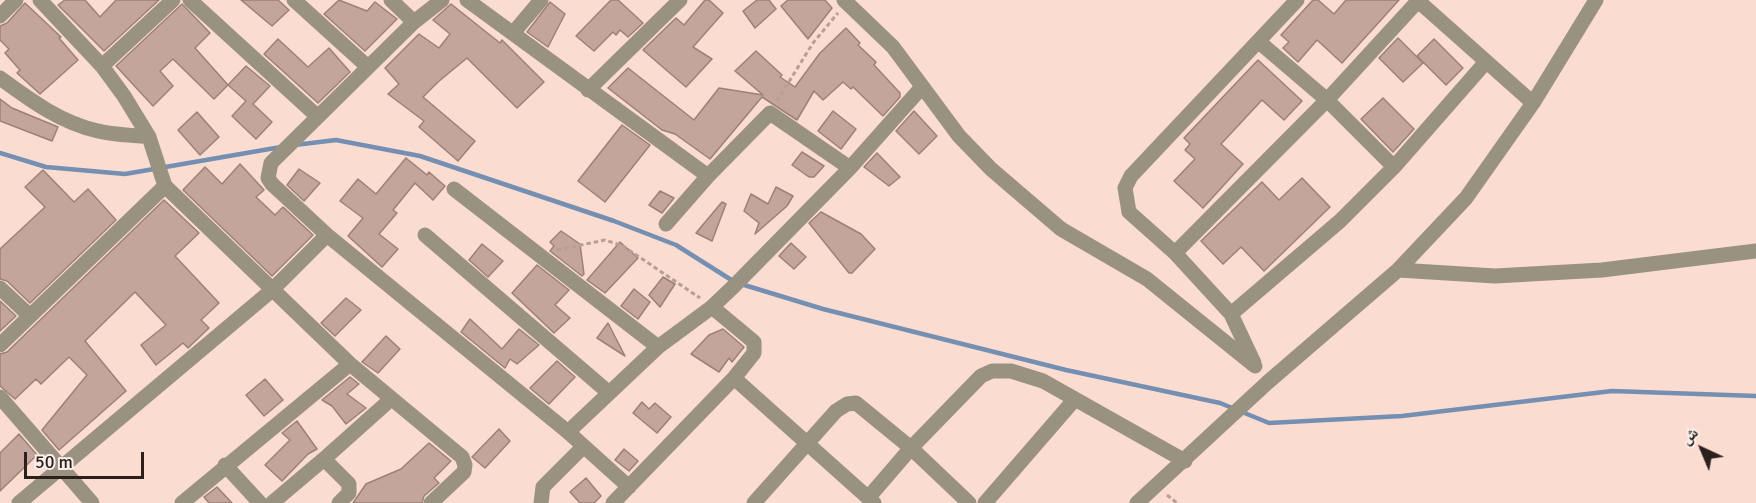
<!DOCTYPE html>
<html>
<head>
<meta charset="utf-8">
<style>
  body { margin:0 }
  #map { position:relative; width:1756px; height:503px; overflow:hidden; background:#fbdcd1; font-family:Signika,"Noto Naskh Arabic",sans-serif }
  canvas { display:block }
  .north { position:absolute; left:1672px; top:419px; width:60px; height:60px; -webkit-text-stroke:4px #fbeeea; paint-order:stroke; rotate:316deg; font-size:16px; font-weight:700; line-height:24px; text-align:center; color:#2b201c }
  .north::after { content:''; display:block; margin:auto; width:21px; height:27px; background:#2b201c; clip-path:polygon(50% 0,100% 100%,50% 72%,0 100%) }
  .scale { position:absolute; left:24px; top:452px; width:120px; height:27px; box-sizing:border-box; border:3px solid #2b201c; border-top:0; padding-left:8px; font-size:18px; line-height:21px; white-space:nowrap; color:#2b201c; -webkit-text-stroke:4px #fbeeea; paint-order:stroke }
</style>
</head>
<body>
<div id="map">
<canvas width="1756" height="503"></canvas>
<div class="north">ش</div>
<div class="scale">50 m</div>
</div>
<script>
const ctx = document.querySelector('canvas').getContext('2d');
ctx.lineJoin = 'round';
function trace(path, color, width, dash) { ctx.strokeStyle = color; ctx.lineWidth = width; ctx.lineCap = dash ? 'butt' : 'round'; ctx.setLineDash(dash || []); ctx.stroke(path); }
function paint(path, color) { ctx.fillStyle = color; ctx.fill(path, 'evenodd'); }
trace(new Path2D(`
  M295,145L336,140L420,156L614,221L676,245L733,281
  M0,153L46,167L125,174L281,147
  M741,284L823,309L1066,370L1220,403L1269,423L1402,416L1612,391L1756,396`), '#748fb2', 4.5);
const building = new Path2D(`
  M65,0H85L100,17L116,0H159L104,51L58,5Z
  M241,0H278L289,10L272,26Z
  M339,0L367,11L375,2L397,19L365,51L324,14Z
  M611,0H618L643,23L628,37L620,30L616,35L613,32L594,51L576,36Z
  M705,0H709L723,13L693,47L712,59L686,87L643,50L676,18L684,25Z
  M757,0H769L776,9L755,28L743,11Z
  M788,0H825L832,8L808,39L781,6Z
  M1313,0H1318L1334,14L1346,0H1399L1342,63L1317,40L1298,62L1283,48L1289,42L1281,35Z
  M550,2L565,14L548,47L527,32Z
  M25,3L61,37L59,38L78,60L40,94L17,73L20,70L5,53L9,49L0,40V26L7,23Z
  M182,4L210,33L195,48L228,85L214,99L173,59L160,71L173,86L153,106L116,66Z
  M451,4L500,43L502,40L544,82L517,108L467,58L438,82L423,97L475,141L458,161L419,127L424,121L388,94L399,84L385,68L419,34L439,48L450,34L433,20Z
  M846,28L860,43L858,45L876,62L874,65L900,93V97L883,116L853,87L851,89L843,82L823,100L814,91L797,120L762,97L710,159L675,134L662,130L608,88L628,68L694,120L719,88L763,95L735,71L756,51L782,75L780,77L795,87L820,53Z
  M1398,38L1423,63L1403,82L1379,58Z
  M278,39L308,67L329,48L350,72L318,103L264,54Z
  M1434,39L1463,68L1446,85L1417,56Z
  M1258,60L1302,101L1284,120L1262,100L1221,144L1243,164L1203,208L1174,181L1195,159L1185,150L1190,144L1184,138Z
  M246,66L270,86L253,104L272,122L256,139L232,116L246,101L228,85Z
  M1383,98L1414,129L1393,152L1361,119Z
  M0,99L12,108L58,127L52,141L0,121Z
  M833,111L856,129L841,149L818,131Z
  M914,111L937,136L919,154L896,131Z
  M197,112L219,137L200,155L178,130Z
  M622,125L650,145L605,202L578,181Z
  M802,152L824,166L814,177H809L792,165Z
  M877,153L900,177L889,186L864,167Z
  M406,158L427,175L429,172L445,186L433,200L415,183L393,210L397,213L379,234L398,249L382,267L348,236L363,218L340,201L358,179L376,194Z
  M240,164L264,190L256,197L275,215L283,207L313,235L272,276L183,190L205,167L222,184Z
  M299,169L320,183L304,201L287,185Z
  M43,170L74,202L88,189L116,220L30,303L7,281L0,279V249L45,207L25,187Z
  M1302,178L1330,207L1264,271L1241,247L1223,264L1201,241L1262,182L1279,200Z
  M776,187L793,196L787,206L755,234L759,223L744,211L751,194L768,204Z
  M660,191L674,198L662,213L649,205Z
  M164,200L199,233L175,256L219,303L201,320L209,328L188,348L183,343L156,365L141,345L166,325L135,292L85,341L126,391L59,450L42,430L87,375L69,357L41,384L36,379L15,399L0,386V354L7,352Z
  M722,202L726,204L712,241L696,233Z
  M821,212L861,234L875,249L852,273H849L809,223Z
  M561,231L580,244L584,274L582,276L550,251L554,246L550,242Z
  M620,242L638,258L605,293L587,280Z
  M791,243L806,257L794,269L779,256Z
  M482,244L503,261L488,277L469,260Z
  M537,265L569,290L555,305L570,318L554,333L512,293Z
  M663,277L675,284L660,307L649,295Z
  M634,289L650,302L638,319L621,306Z
  M346,298L361,310L335,336L321,323Z
  M0,301L16,316L0,331Z
  M470,319L502,349L519,329L539,345L517,364L510,359L505,368L461,332Z
  M608,323L625,356L597,338Z
  M723,329L744,347L732,362L729,358L719,372L691,354L709,335Z
  M386,336L400,349L378,373L362,362Z
  M557,361L575,377L549,404L530,388Z
  M350,377L359,384L347,394L366,408L346,424L332,406L322,400Z
  M265,379L283,400L264,416L246,395Z
  M642,402L649,409L655,403L671,417L657,433L633,413Z
  M297,421L317,449L308,454L282,481L265,465L290,440L282,433Z
  M499,429L510,441L485,468L472,457Z
  M19,434L37,455L0,491V453Z
  M429,443L451,461L434,478L439,483L424,496L422,503H353L366,484L401,469Z
  M624,449L638,461L629,471L615,460Z
  M586,478L601,496L594,503H580L570,492Z
  M217,487L232,503H209L204,497Z`);
paint(building, '#c3a59b');
trace(building, '#9d8177', 1.5);
trace(new Path2D(`
  M777,101L813,43L838,13
  M557,250L605,240L623,246L700,298
  M1167,495L1177,503`), '#b79e96', 3, [4.5, 3]);
trace(new Path2D(`
  M40,0L102,66L124,96L149,137L165,186L350,364L462,457L465,465L464,472L431,503
  M190,0L317,116
  M294,0L368,67
  M391,0L414,22
  M442,0L414,22L271,163L268,178L272,184L327,235L568,432L629,487
  M467,0L708,176
  M844,0L893,47L959,136L991,169L1061,229L1147,279L1255,366
  M1417,0L1533,103
  M0,16L16,0
  M514,32L541,0
  M1258,41L1327,100L1394,167
  M102,66L173,0
  M0,78C30,100 61,123 98,131C114,135 133,135 149,137
  M588,90L680,0
  M454,189L658,347
  M666,224L708,176L770,113L850,168
  M425,235L608,392
  M1175,253L1327,100L1418,1
  M1398,270L1495,276L1602,270L1756,251
  M0,288L30,316
  M1231,314L1340,221L1394,167L1485,63
  M0,345L165,186
  M1254,363L1231,314L1175,253L1129,212L1125,188L1131,176L1297,0
  M734,378L874,503
  M0,397L92,503
  M568,432L658,347L712,307L734,286L850,168L922,87
  M225,465L260,503
  M868,498L911,448L981,376L992,371H1011L1043,381L1185,461
  M19,503L271,291L327,235
  M182,503L350,364
  M272,503L324,459
  M339,503L349,493V484L324,459L390,400
  M541,503L543,487L583,447
  M613,503L734,378L754,353V342L712,307
  M754,503L836,411L847,404L856,403L911,448L969,503
  M985,503L1075,399
  M1137,503L1268,382L1398,270L1466,198L1533,103L1596,0`), '#9a9280', 15);
</script>
</body>
</html>
